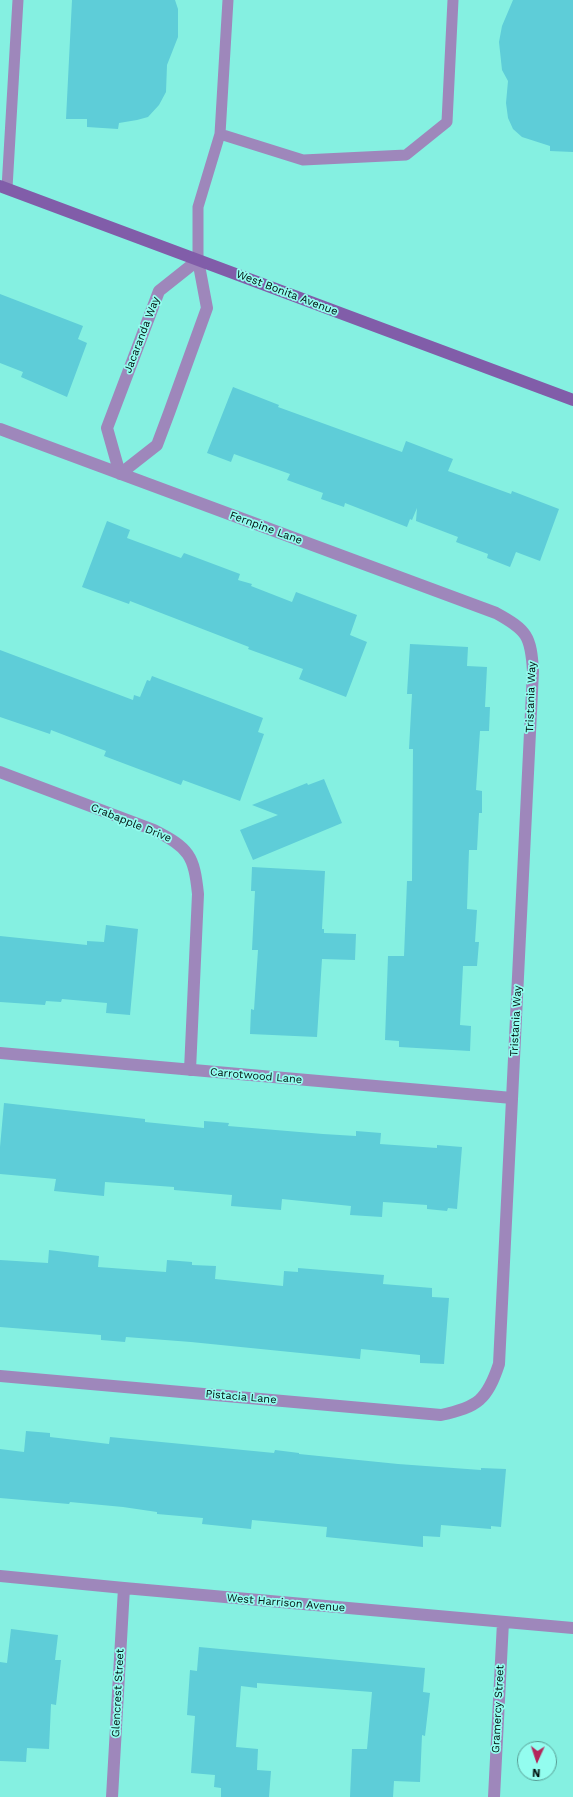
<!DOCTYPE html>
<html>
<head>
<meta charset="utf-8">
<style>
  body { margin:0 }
  #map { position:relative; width:573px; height:1797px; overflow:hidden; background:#85f0e1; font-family:"Work Sans",sans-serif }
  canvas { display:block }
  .north { position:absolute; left:517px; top:1741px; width:40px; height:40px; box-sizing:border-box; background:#93fdef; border:1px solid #589e95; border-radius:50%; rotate:183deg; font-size:11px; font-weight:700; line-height:16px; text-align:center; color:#00100e }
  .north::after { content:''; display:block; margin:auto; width:14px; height:18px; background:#b4255a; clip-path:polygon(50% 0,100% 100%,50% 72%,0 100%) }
</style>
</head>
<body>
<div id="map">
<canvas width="573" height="1797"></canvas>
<div class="north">N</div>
</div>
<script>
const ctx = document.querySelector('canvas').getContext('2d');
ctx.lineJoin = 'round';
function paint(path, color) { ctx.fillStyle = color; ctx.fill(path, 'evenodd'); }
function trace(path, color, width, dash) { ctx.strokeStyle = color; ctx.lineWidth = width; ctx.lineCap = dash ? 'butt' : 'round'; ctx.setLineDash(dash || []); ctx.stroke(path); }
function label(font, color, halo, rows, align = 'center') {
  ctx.font = font + ' "Work Sans",sans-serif'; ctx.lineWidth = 3.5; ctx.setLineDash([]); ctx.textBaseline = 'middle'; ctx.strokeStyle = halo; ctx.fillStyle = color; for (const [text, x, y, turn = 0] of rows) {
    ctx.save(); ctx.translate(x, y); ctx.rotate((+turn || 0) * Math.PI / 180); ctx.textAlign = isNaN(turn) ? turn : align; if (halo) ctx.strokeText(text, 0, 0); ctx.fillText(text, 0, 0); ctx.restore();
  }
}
paint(new Path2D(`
  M72,0H175L178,9V37L167,65L166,92L159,105L148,117L137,120L119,123L118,129L87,127V119H66Z
  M513,0H573V152L550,151V146L522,137L513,129L508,118L506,103L508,81L502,70L499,42L502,26Z
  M0,294L83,326L78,339L87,343L67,397L21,377L23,372L0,363Z
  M233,387L279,405L278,407L402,452L406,441L453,459L448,471L511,494L512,491L559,509L540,561L516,552L510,567L487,558L488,554L456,542L458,537L416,521L417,508L412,520L410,519L407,527L345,503L344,507L321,499L323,493L287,480L290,474L234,454L231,462L207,453Z
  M107,521L130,530L127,538L181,558L184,553L240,574L238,580L252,584L251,586L292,602L296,592L357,615L350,635L367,642L346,697L299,679L303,669L248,649L249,647L130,601L129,604L82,587Z
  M410,644L468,647L467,666L487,667L485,707H490L489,731H480L476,790L482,791V813H479L477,850H469L467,909L477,910L475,942H479L477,966H463L460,1025L471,1026L470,1051L399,1047V1041L385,1040L388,956H404L407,881H412L413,749H409L412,694H407Z
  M0,650L133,700L134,695L140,697L147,680L150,681L152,676L263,718L258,732L264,734L240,801L183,780L181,785L104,756L106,751L51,730L50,734L0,717Z
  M324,779L342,823L253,860L240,830L278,815L252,805L307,783L308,785Z
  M252,867L325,871L322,929H324V933L356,934L355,960L322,959L317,1037L250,1034L251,1009L254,1010L258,950H252L255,891H251Z
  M106,925L138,929L130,1015L106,1013L107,1003L62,999L61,1002L46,1001L45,1005L0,1002V936L87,945V941L104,942Z
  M4,1103L145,1119V1122L204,1128V1121L229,1123L228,1126L323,1134L356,1136V1131L381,1133L380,1144L437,1148V1145L462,1147L457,1209L448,1208L447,1211L427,1209V1205L383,1202L382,1217L350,1215L351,1206L282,1199L281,1210L231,1206L232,1195L174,1190V1187L105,1182L104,1196L54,1191L56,1179L0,1174V1147Z
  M49,1250L99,1256L98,1267L166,1272L167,1260L192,1262V1265L216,1266L215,1279L283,1286L284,1271L298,1272V1268L384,1275L383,1284L432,1288V1297L449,1298L444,1364L420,1363V1355L361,1349L360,1359L191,1342L126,1337L125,1342L101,1340V1335L0,1327V1260L48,1263Z
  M26,1431L50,1433V1437L109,1444L110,1437L274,1453L275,1450L299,1453V1454L398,1464L481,1470V1468L506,1469L501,1527L491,1526V1529L441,1525L440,1537L423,1536V1547L326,1537L327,1527L252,1520L251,1529L202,1524L203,1518L157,1514V1512L123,1507L70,1502L69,1504L0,1498V1449L24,1452Z
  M11,1629L58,1635L55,1660H61L56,1705L51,1704L49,1749L27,1748L26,1762L0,1761V1662L7,1663Z
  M199,1647L425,1668L423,1692L430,1693L425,1736L422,1735L420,1782L394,1781L393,1797H350L352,1749H367L372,1692L257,1683V1688L241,1686L236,1747L258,1749L257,1770L271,1771L269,1797H221V1788L214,1787L215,1775L191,1773L195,1716L187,1715L190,1670L197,1671Z`), '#5ecdd8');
trace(new Path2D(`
  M220,134L303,160L406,155L447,122L453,0
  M7,188L18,0
  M198,260V207L220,134L228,0`), '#9e87bb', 11);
trace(new Path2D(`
  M198,260L207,308L169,413L157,445L120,474L107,428L159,291Z
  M0,429L496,613C527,630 531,636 533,671L499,1364C487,1400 478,1407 441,1415L0,1376
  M0,772L154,830C189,848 194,855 198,894L190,1070
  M0,1053L512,1098
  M0,1576L124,1588L573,1628
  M112,1797L124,1588
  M494,1797L503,1622`), '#9e87bb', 12);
trace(new Path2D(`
  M0,186L573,400`), '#815da9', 12);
label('11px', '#00100e', '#93fdef', [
  ["West Bonita Avenue",287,293,21],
  ["Jacaranda Way",142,335,-69],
  ["Fernpine Lane",266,528,20],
  ["Tristania Way",531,697,-88],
  ["Crabapple Drive",131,823,22],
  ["Tristania Way",516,1021,-87],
  ["Carrotwood Lane",256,1076,5],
  ["Pistacia Lane",241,1397,5],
  ["West Harrison Avenue",286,1603,5],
  ["Glencrest Street",118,1693,-87],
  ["Gramercy Street",498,1709,-87]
]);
</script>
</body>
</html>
